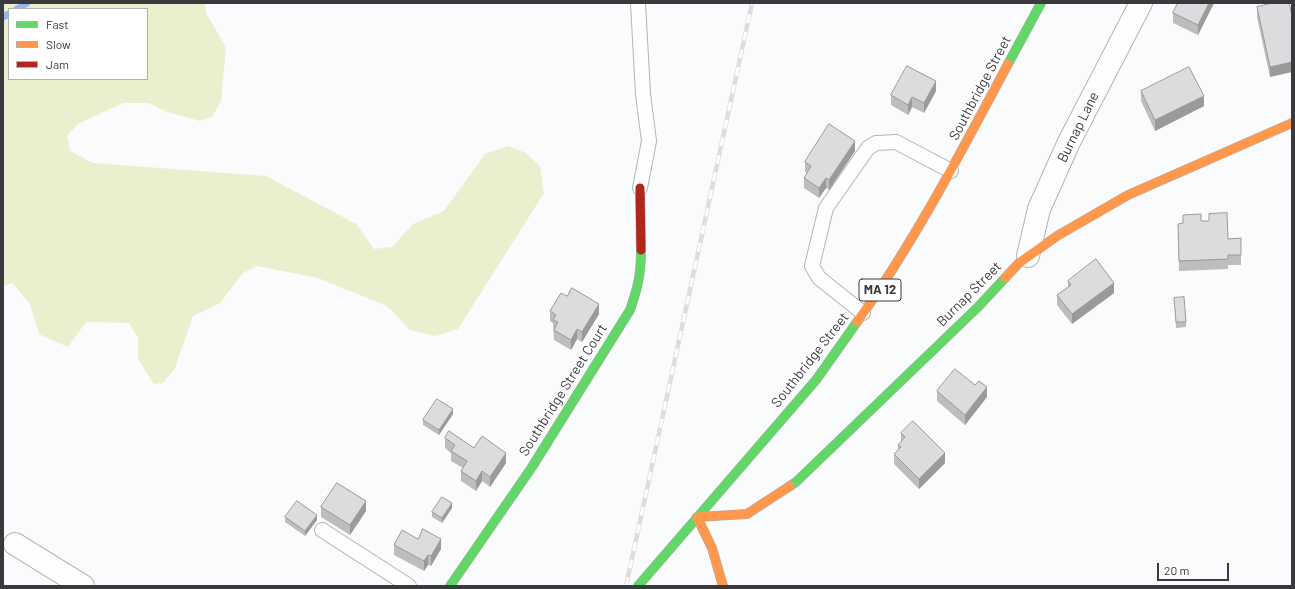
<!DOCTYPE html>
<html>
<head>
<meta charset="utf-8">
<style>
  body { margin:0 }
  #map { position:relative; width:1295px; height:589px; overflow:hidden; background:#fafbfd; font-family:Barlow,sans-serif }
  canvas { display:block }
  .frame { position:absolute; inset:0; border:4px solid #393a3e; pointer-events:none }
  .legend { position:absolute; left:8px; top:8px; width:140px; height:72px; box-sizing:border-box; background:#fff; border:1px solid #b0b0b2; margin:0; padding:5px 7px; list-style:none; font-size:12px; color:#393a3e }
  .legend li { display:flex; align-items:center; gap:8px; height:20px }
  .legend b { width:20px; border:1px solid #b0b0b2 }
  .scale { position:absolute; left:1157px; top:563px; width:72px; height:18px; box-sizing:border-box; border:2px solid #393a3e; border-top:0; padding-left:5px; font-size:12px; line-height:14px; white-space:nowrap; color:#393a3e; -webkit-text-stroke:3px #fff; paint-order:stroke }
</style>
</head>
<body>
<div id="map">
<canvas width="1295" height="589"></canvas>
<div class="frame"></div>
<ul class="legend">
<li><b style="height:5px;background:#63d668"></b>Fast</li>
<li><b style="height:5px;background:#ff974d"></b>Slow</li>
<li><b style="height:5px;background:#b3261e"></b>Jam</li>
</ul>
<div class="scale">20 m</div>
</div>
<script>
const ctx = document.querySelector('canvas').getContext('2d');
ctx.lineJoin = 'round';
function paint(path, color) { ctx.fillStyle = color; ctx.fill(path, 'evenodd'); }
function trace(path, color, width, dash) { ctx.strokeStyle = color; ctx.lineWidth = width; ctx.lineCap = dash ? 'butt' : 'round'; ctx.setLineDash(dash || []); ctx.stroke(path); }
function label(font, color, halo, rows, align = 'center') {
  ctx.font = font + ' Barlow,sans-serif'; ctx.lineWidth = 3; ctx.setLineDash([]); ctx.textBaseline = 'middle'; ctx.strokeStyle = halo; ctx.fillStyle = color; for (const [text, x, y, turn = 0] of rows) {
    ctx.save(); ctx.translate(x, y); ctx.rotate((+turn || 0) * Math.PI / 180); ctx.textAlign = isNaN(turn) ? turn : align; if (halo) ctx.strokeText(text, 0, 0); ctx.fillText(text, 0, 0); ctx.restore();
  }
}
paint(new Path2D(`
  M3,3H205L206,13L226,47L221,101L212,117L200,121L167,112L149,103H123L78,124L67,136L70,151L93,163L266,176L356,224L374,249L392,247L413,224L444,211L485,154L508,146L526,153L540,166L544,193L458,329L435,336L410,330L387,306L318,278L257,266L243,273L220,303L193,316L175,368L163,383L154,384L138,359V338L129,323L86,322L68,347L39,334L30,304L12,283L3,286ZM9,9H147V79H9Z`), '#ecefcd');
trace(new Path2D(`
  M17,9L27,3
  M3,17L9,14`), '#92b8ee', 7);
const lane = new Path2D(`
  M638,3L643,94L649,141L640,188
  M863,313L819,278L812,266L826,208L868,148L876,143L896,142L951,171
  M322,530L409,586`);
const street = new Path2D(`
  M1028,256L1039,209L1069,142L1141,3
  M15,544L83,586`);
const fast = new Path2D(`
  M1008,64L1041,3
  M790,486L796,482L978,307L1005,278
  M450,586L532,467L630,310C638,287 641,274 641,250
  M638,586L816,380L857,322`);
const slow = new Path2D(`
  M1005,278L1019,263L1057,236L1128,195L1292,123
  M857,322C915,241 961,152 1008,64
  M723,586L712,548L697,517L747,514L790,486`);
const jam = new Path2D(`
  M640,188L641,250`);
trace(lane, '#b4b4b7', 16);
trace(street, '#b4b4b7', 24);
trace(fast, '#b4b4b7', 10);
trace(slow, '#b4b4b7', 10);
trace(jam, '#b4b4b7', 10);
trace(lane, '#fefeff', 14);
trace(street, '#fefeff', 22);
trace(fast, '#63d668', 9);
trace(slow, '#ff974d', 9);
trace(jam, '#b3261e', 9);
const rail = new Path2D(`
  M626,586L752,3`);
trace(rail, '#ddddde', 4.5);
trace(rail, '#fff', 3, [9]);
paint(new Path2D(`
  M1178,3H1214L1198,35L1173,23V13Z
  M1257,7L1292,15L1270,77L1257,17Z
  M936,91L924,113L912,107L908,115L891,105V95Z
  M1141,91L1204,106L1155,131L1141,101Z
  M855,151L829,190L826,188L819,198L804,188V178L807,173L805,172V162Z
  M1201,221L1228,239L1241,255V265H1228V269L1179,271L1178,224Z
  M1068,281L1114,293L1072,324L1057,305V295L1068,287Z
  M1174,298L1186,322V327L1176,328Z
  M550,311L599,314L582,342L577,339L571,350L554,340L553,323L550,321Z
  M975,385L987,397L965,425L937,401V391Z
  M453,414L439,435L423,425V420Z
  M901,433L945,463L919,489L894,464V454L898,450V445L901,442Z
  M445,438L474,448L506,463L490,487L482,481L476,491L461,481V471L463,468L451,461V453L445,448Z
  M321,507L366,511L350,535L321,517Z
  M452,508L442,523L432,517V512Z
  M285,517L317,520L305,536L285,522Z
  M418,539L441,549L431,566L428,565L424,571L394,555V545Z`), '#bdbdbf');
paint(new Path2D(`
  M1209,3H1214L1198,35V25Z
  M1292,62V72L1270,77V67Z
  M936,81V91L924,113V103Z
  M1204,96V106L1155,131V120Z
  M912,97V107L908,115V105Z
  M855,141V151L829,190V180Z
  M826,178V188L819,198V188Z
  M1114,283V293L1072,324V314Z
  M599,304V314L582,342V332Z
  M577,329V339L571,350V340Z
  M987,387V397L965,425V415Z
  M453,409V414L439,435V430Z
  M506,453V463L490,487V477Z
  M945,453V463L919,489V479Z
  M482,471V481L476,491V481Z
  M366,501V511L350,535V525Z
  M452,503V508L442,523V518Z
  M317,515V520L305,536V531Z
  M441,539V549L431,566V556Z
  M428,555V565L424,571V561Z`), '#9a9a9b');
const building = new Path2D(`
  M1178,3H1209L1198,25L1173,13Z
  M1273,3H1289L1292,15V62L1270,67L1257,7Z
  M907,66L936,81L924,103L912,97L908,105L891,95Z
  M1189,67L1204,96L1155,120L1141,91Z
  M829,124L855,141L829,180L826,178L819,188L804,178L811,166L805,162Z
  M1227,213L1228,239L1241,238V255H1228V259L1179,261L1178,224L1183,223V215L1201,214V221H1209V214Z
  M1096,259L1114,283L1072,314L1057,295L1071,285L1068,281Z
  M572,288L599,304L582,332L577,329L571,340L554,330L558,322L553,320L556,315L550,311L561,293L567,296Z
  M1184,297L1186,322H1176L1174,298Z
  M955,369L975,385L979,381L987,387L965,415L937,391Z
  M437,399L453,409L439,430L423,420Z
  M913,421L945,453L919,479L894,454L901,447L898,445L905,437L901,433Z
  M449,431L474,448L482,436L506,453L490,477L482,471L476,481L461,471L467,461L451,451L455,445L445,438Z
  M337,483L366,501L350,525L321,507Z
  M442,497L452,503L442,518L432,512Z
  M297,501L317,515L305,531L285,517Z
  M423,529L441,539L431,556L428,555L424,561L394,545L402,530L418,539Z`);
paint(building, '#dcdcde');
trace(building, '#9a9a9b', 1);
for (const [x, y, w] of [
  [880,290,42]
]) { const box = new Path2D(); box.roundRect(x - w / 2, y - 11, w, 22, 3); ctx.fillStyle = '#fff'; ctx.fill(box); trace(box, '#393a3e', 1); }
label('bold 13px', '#393a3e', null, [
  ["MA 12",880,290]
]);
label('14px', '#393a3e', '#fff', [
  ["Southbridge Street",980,88,-62],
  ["Burnap Lane",1078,127,-64],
  ["Burnap Street",969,294,-45],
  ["Southbridge Street",810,360,-52],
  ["Southbridge Street Court",563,390,-58]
]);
</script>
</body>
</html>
